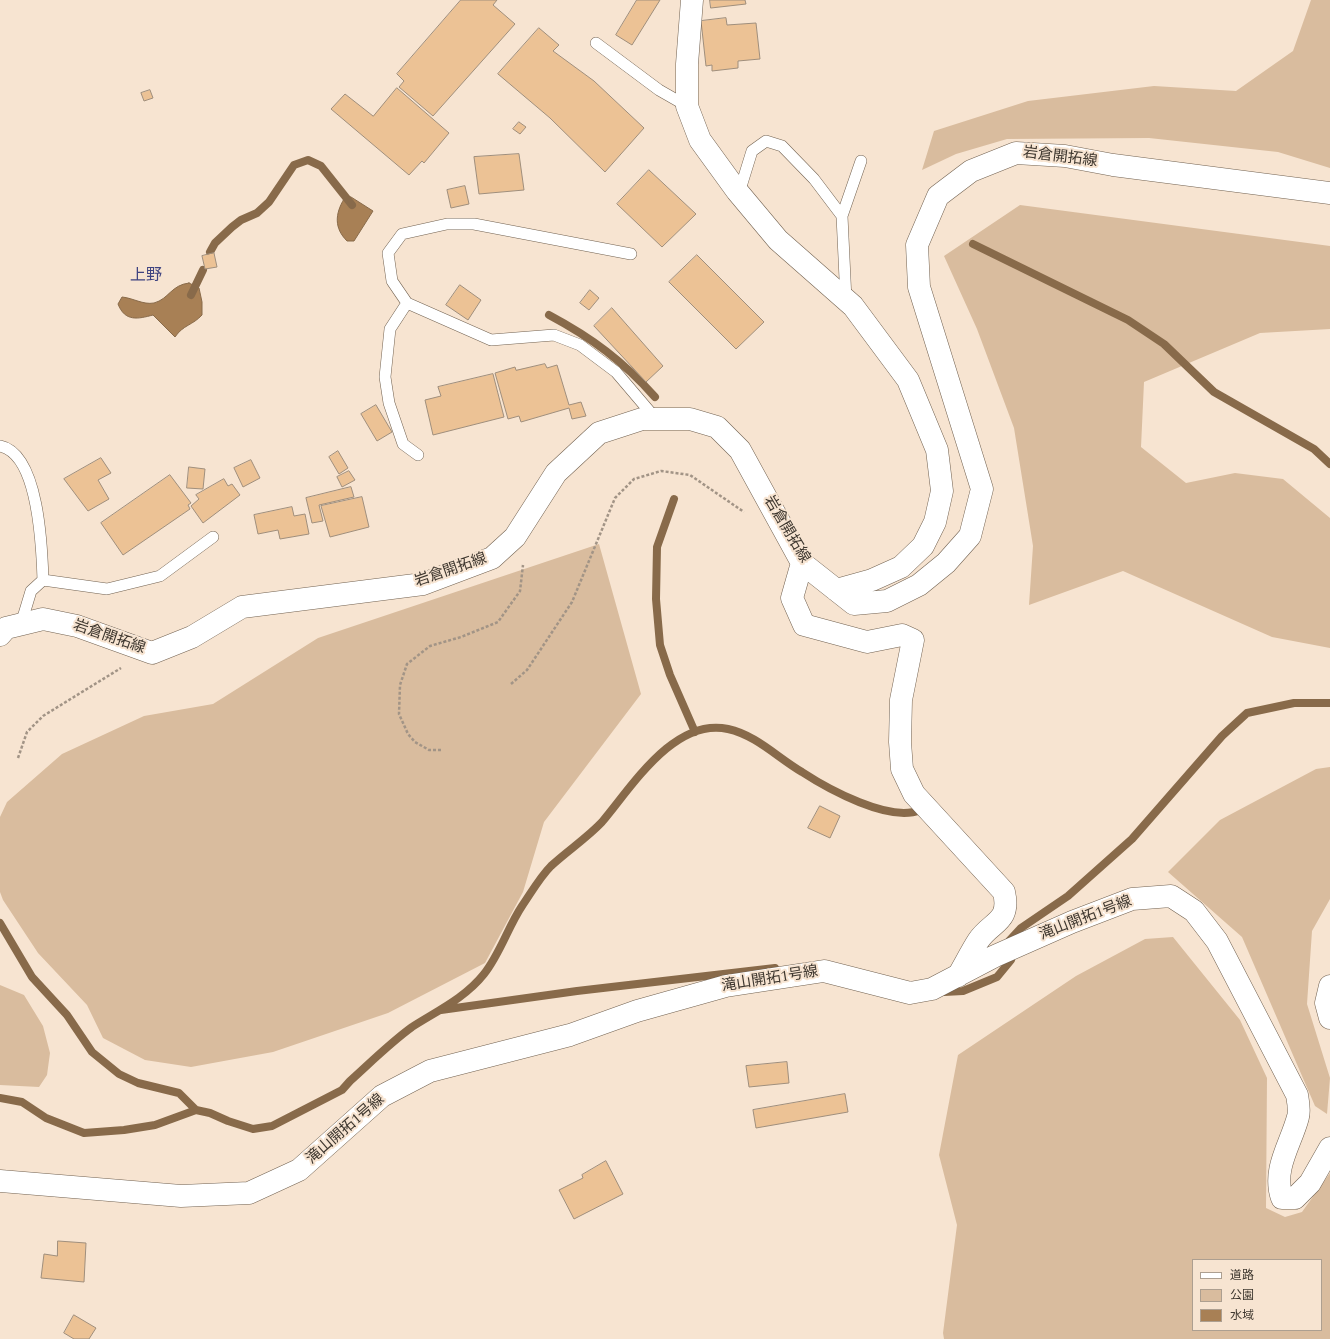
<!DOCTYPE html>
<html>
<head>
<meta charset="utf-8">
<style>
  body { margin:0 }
  #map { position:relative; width:1330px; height:1339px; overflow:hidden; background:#f7e4d1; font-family:Spectral,"Noto Sans JP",serif }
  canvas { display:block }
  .legend { position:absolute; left:1192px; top:1259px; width:130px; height:72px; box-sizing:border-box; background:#f7e4d1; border:1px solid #ad9f90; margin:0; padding:5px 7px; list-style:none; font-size:12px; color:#3e372f }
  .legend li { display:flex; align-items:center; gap:8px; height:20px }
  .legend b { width:20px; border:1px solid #ad9f90 }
</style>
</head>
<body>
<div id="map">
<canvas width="1330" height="1339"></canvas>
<ul class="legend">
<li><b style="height:5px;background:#fff"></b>道路</li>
<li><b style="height:11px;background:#d9bc9e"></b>公園</li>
<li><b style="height:11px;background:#a88055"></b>水域</li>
</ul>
</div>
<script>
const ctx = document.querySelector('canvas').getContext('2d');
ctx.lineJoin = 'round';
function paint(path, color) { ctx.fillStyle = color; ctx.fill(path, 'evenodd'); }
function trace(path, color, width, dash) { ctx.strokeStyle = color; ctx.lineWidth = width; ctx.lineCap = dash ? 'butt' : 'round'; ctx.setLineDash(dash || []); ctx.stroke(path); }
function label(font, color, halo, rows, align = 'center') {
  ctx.font = font + ' Spectral,"Noto Sans JP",serif'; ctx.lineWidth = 4; ctx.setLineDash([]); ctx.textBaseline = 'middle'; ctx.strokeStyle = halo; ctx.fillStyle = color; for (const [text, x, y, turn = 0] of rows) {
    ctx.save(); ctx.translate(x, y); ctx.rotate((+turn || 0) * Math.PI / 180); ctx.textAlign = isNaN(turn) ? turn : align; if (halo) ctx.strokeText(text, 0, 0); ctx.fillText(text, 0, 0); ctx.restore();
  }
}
paint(new Path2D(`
  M1311,0H1330V168L1278,152L1149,138L1007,139L956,154L922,170L934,131L1028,101L1154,86L1236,91L1293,51Z
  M1020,205L1330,246V329L1260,333L1144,382L1141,447L1186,483L1235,473L1283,479L1330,518V648L1272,637L1123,571L1029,605L1033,546L1014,428L977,329L944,256Z
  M599,544L641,694L544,822L523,892L485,963L388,1013L273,1052L191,1067L145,1060L103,1038L87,1005L38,953L3,900L0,892V817L7,802L62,754L144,716L213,704L318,638Z
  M1330,767V899L1312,931L1307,1004L1330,1078L1327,1114L1315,1106L1242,937L1168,872L1220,820L1316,769Z
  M1173,937L1240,1020L1267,1078L1266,1208L1285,1217L1302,1212L1330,1173V1339H944L943,1333L957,1225L939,1155L958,1055L1076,976L1145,939ZM1193,1260H1321V1330H1193Z
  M0,985L24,995L43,1026L50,1053L47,1075L39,1087L0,1085Z`), '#d9bc9e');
const water = new Path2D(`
  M351,197L373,211L354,241H347C334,228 335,214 344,199Z
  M189,283L199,288L202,302V315C193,325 183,325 175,337L153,315C138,319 125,322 118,304L122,297C133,298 143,305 154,303C169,299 171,285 189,283Z`);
paint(water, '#a88055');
trace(water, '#886a4a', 1);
trace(new Path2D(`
  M973,244L1128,320L1164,344L1214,392L1314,449L1330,464
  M210,252L215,243L232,227L241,220L257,213L269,202L294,165L308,160L321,166L352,205
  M191,295L203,270
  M549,315C592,338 623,361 655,397
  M674,499L657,547L656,599L660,645L670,675L695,732
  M0,923L32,977L67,1015L92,1052L119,1074L138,1083L179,1093L196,1110
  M1009,941L1021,928L1068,896L1132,839L1222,736L1247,713L1294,703H1330
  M944,992L963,991L997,977L1011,960
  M441,1010L577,991L775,968
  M0,1098L22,1102L46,1118L84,1133L124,1130L155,1125L196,1110L210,1113L228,1121L253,1129L272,1126L342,1090L350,1081C370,1063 390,1043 412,1027C437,1011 465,998 484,974C500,954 508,927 522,906C531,893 540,877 551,866C567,851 587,838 602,822C631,788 674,717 728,729C756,735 778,758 802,772C828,789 890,823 920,810`), '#886a4a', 8);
const building = new Path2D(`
  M461,0H497L493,5L515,24L433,116L399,87L404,81L397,74Z
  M637,0H660L632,45L616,35Z
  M710,0H745L746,4L711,8Z
  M726,18L727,25L756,23L760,59L738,61V68L712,71V65L706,66L701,21Z
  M539,28L559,45L553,51L594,81L644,128L605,172L550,118L498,74Z
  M397,88L449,133L424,163L422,161L409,175L331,109L345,94L373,116Z
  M150,90L153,98L144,101L141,93Z
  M519,122L526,127L520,134L513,129Z
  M519,154L524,190L479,194L474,157Z
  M649,170L696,214L662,247L617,204Z
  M465,186L469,204L451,208L447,190Z
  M214,253L217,267L205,269L202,256Z
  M697,255L764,322L736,349L669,282Z
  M460,285L481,300L468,320L446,305Z
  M590,290L599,298L589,310L580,303Z
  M612,308L663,366L646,382L594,326Z
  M545,364L547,368L557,365L569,405L581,402L586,416L572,419L569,408L521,422L519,416L508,419L495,373L515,367L516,370Z
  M493,374L504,417L433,435L425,400L441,396L438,387Z
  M376,405L392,432L377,441L361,414Z
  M338,451L348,468L339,474L329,457Z
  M101,458L111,473L98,480L109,499L88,511L64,479Z
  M251,460L260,478L243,487L234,468Z
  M189,467L205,469L203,489L187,488Z
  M349,471L355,480L342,487L337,477Z
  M170,475L191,503L188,505L190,509L123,555L101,523Z
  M224,479L228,486L232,484L240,495L203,523L191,506L199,499L196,495Z
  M351,487L354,497L319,505L323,521L312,523L306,498Z
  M362,497L369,527L330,537L321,506Z
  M292,507L294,516L305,514L309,534L280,539L278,530L258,534L254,515Z
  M820,806L840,816L830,838L808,828Z
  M787,1062L789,1083L749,1087L746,1066Z
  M845,1094L848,1112L756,1128L753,1110Z
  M606,1161L623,1194L574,1219L559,1190L583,1178L582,1175Z
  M58,1241L86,1243L84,1282L41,1278L44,1254L57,1256Z
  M74,1315L96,1328L89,1339H74L64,1333Z`);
paint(building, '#ecc295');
trace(building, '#9f8e7c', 1);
const service = new Path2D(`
  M596,43L659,90L687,106
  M739,193L752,151L766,141L782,146L814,179L842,216
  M631,254L474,224H447L402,234L388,253L392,281L407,303L491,340L554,335L580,345L616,372L656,419
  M846,300L842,216L861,161
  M407,303L390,329L385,377L389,403L403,444L418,455
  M0,446C39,454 42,548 43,580
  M21,624L31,591L43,580L107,589L160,576L213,537`);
const minor = new Path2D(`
  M692,0L687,64V106L700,140L737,191L778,240L853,306L908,380L937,450L942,491L935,522L923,546L901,567L872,580L836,590
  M802,563L792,598L804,625L867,642L902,635L913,640L901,700L900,742L902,769L914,794L1004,892C1011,923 991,921 978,941C971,952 965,964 958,976
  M0,635L6,628L43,619L77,626L152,653L192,637L242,607L423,584L492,558L515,537L556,473L599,433L642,419H690L717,427L740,450L802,563L854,604L887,601L919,585L946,563L970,536L982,489L919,287L917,245L938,196L971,171L1016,153L1065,156L1113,165L1330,193
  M1330,986L1326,1003L1330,1018
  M0,1181L181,1196L249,1193L299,1170L382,1096L430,1071L570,1035L637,1011L726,986L824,971L910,993L932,989L995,956L1072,922L1132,899L1171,896L1194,911L1217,941L1297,1095C1298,1101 1300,1110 1298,1117C1291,1144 1272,1169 1282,1198H1295L1310,1183L1330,1148`);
trace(service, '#726251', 12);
trace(minor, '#726251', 23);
trace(new Path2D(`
  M511,684L527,670L572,602L615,498L634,479L661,471L690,475L744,512
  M441,750H429L415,742L408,734L399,714L400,685L407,664L430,646L461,637L498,622L520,591L523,565
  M18,758L27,732L43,716L121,668`), '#a29486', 2.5, [3, 2]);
trace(service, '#fff', 11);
trace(minor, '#fff', 22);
label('15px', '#3e372f', '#f7e4d1', [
  ["岩倉開拓線",1060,158,7],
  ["岩倉開拓線",786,530,59],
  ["岩倉開拓線",451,571,-19],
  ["岩倉開拓線",109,638,19],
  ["滝山開拓1号線",1086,919,-21],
  ["滝山開拓1号線",770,980,-9],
  ["滝山開拓1号線",346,1130,-41]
]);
label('16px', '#3f4380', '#f7e4d1', [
  ["上野",146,277]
]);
</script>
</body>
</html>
